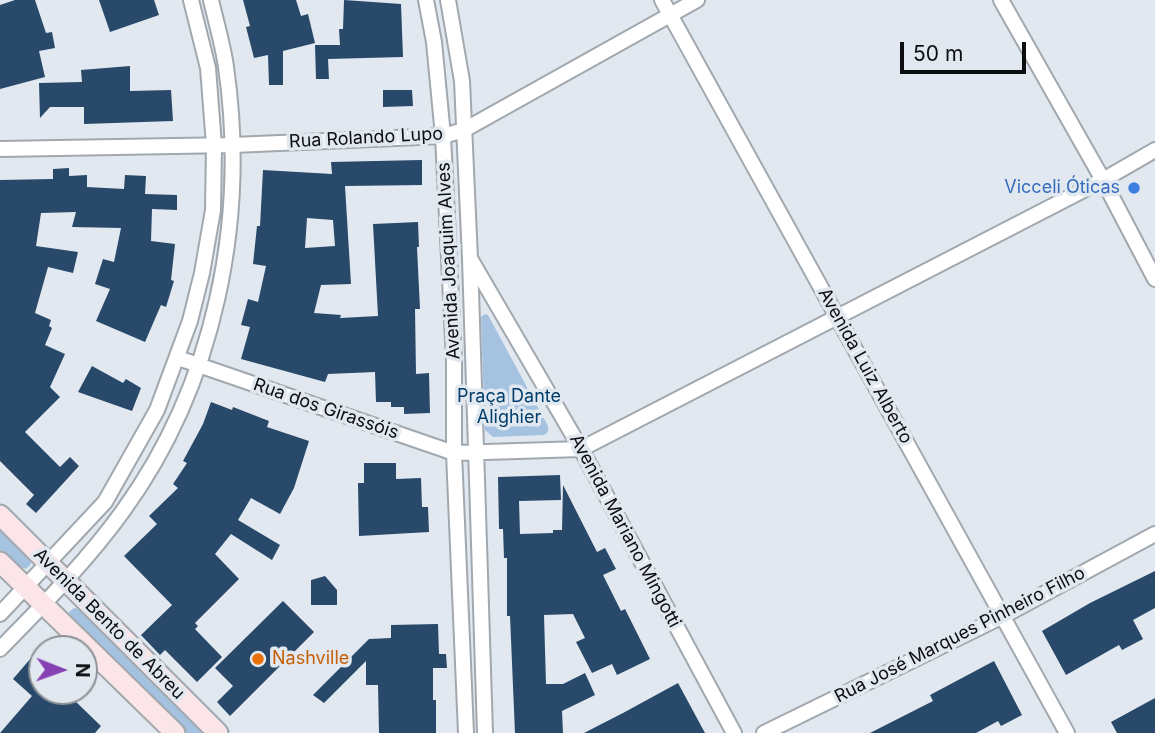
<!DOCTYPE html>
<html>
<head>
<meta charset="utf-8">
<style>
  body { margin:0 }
  #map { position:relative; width:1155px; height:733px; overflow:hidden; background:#e2e8f0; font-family:Inter,sans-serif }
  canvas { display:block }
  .north { position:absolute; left:28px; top:635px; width:70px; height:70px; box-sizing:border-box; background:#e2e8f0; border:2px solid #8c9196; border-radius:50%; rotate:91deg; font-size:19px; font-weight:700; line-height:28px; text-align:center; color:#0c0e10 }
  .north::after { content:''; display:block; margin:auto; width:24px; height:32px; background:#8841b5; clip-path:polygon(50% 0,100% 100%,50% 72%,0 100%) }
  .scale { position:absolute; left:900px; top:42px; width:126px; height:32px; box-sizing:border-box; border:4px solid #0c0e10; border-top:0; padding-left:9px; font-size:21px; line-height:24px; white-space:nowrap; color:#0c0e10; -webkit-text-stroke:5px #e2e8f0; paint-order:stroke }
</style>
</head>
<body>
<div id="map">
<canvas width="1155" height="733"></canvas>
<div class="north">N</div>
<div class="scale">50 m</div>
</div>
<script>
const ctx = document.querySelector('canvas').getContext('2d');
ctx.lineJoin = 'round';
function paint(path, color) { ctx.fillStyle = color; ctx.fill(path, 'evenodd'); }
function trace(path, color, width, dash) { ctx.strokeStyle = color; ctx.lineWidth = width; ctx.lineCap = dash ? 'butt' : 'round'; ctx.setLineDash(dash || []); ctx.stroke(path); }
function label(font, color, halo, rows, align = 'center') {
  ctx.font = font + ' Inter,sans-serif'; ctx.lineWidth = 7; ctx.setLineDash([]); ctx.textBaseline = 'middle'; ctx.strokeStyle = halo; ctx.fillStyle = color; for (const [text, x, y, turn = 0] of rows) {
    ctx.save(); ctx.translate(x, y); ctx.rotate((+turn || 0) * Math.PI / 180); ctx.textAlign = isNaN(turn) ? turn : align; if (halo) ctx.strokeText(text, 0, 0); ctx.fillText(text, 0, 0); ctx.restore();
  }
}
paint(new Path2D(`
  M485,314L488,315L548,426V432L544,435L493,437L485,430L481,317Z
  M0,526L28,553L31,564L26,569L16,565L0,550Z
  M74,608L81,609L208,733H187L71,621L69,612Z`), '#a5c2e0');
paint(new Path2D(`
  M15,0H35L46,33L52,32L55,48L39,51L45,77L0,89V5Z
  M99,0H154L159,15L110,32Z
  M243,0H296L301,16L308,14L315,43L283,51V85H269L268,55L254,58L246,27L250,26Z
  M344,0L401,4L403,57L328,59L329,79H316L315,45H340L339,29H343Z
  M130,66V91L171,90L173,121L84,124V107H50L40,118L39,83L82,82L81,70Z
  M383,90H412L413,106L383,107Z
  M422,160V185L345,186L351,284L321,285L314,313L341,315L340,318L378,316L373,224L418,222L419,247H417L420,309H415L416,374L429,373L430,413L404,414V407H391V402H376L375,372L328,374L325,382L241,359L250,327L241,325L248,299L258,302L266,266L253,264L257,226H260L263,170L332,174L331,162ZM307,218L333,220L335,246L305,248Z
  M69,168V176L87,175V187L124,189L125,175L146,176L145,194L177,195V210L152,209L151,241L175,244L171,280L174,281L166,307L161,305L145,342L96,321L110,289L95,284L103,259L114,262L121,228L72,227L76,212L41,213L36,246L78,252L73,273L48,267L35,313L51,320L49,326L52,328L45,345L65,354L50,387L60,397L25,432L60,467L70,457L79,466L36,513L26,504L34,495L0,461V180L53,179V169Z
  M92,366L123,383L126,379L141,388L132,411L78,392Z
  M211,402L232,410L233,407L269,421L267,427L309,441L294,488L280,514L251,498L238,520L280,545L272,560L231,534L215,554L239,579L195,623L198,626L195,629L222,657L197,682L165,650L160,655L141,635L172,605L124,556L157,524L149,516L178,488L173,484L187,463L183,461L203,424Z
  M364,463H396V479L421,478L422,507H428L429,532L359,536L358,483H364Z
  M560,475L561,500L519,501L520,534L553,533V530H562L563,485L597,552L605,548L616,569L603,575L621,611L625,609L650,659L617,675L612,664L592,673L576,642L585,638L573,614L544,615L546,684H563L585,673L595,695L562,711L563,733H515L510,616H507V558H504L503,529H499L498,477Z
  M1155,571V608L1133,620L1143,639L1122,650L1119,645L1066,675L1042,631L1090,603Z
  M325,576L337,590V605H311V580Z
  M283,601L314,632L230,716L217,702L233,686L215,668Z
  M438,624L439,654H446L447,668H433V700H436V733H379L378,685H366V661L324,703L313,695L369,639L391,638V625Z
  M31,658L42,668V691H68L76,698L74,700L101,726L95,733H0L32,696L13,679Z
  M994,661L1022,715L1001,726L998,721L976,733H870L933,701L930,695Z
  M678,683L705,733H584L623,713Z
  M1155,698V733H1117L1111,722Z`), '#284969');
const street = new Path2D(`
  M426,0L434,42L443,136L454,361V453L466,733
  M448,0L462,81L470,259L485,733
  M662,0L1067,733
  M1001,0L1103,180L1155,279
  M0,149L233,145L443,136L464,130L697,0
  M471,260L581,449L734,733
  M178,358L454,453L581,449L1103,180L1155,150
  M0,614L105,502L157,410L190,321L202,273L213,210L214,145L208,68L191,0
  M0,649C43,605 87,561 123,511C215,384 248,220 226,67C223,45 216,22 211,0
  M764,733L1003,616L1155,534`);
const secondary = new Path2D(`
  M0,515L218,733
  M0,562L175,733`);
trace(street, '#a1a8ae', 18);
trace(secondary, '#a1a8ae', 23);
trace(street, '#fff', 14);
trace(secondary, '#fbe5e8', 19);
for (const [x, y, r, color] of [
  [1134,188,7,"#3f7fe0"],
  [258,659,7,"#e8710a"]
]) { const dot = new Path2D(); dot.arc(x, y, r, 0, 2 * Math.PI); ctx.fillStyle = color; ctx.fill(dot); trace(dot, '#e2e8f0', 2.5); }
label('18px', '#0c0e10', '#e2e8f0', [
  ["Rua Rolando Lupo",366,138,-3],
  ["Avenida Joaquim Alves",449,261,-93],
  ["Avenida Luiz Alberto",865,366,61],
  ["Rua dos Girassóis",326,409,19],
  ["Avenida Mariano Mingotti",625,531,62],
  ["Avenida Bento de Abreu",109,624,45],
  ["Rua José Marques Pinheiro Filho",960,635,-27]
]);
label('18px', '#366cbe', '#e2e8f0', [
  ["Vicceli Óticas",1120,188]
], 'right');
label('18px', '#013e6c', '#e2e8f0', [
  ["Praça Dante",509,397],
  ["Alighier",509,418]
]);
label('18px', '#c56008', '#e2e8f0', [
  ["Nashville",272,659]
], 'left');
</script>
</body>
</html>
